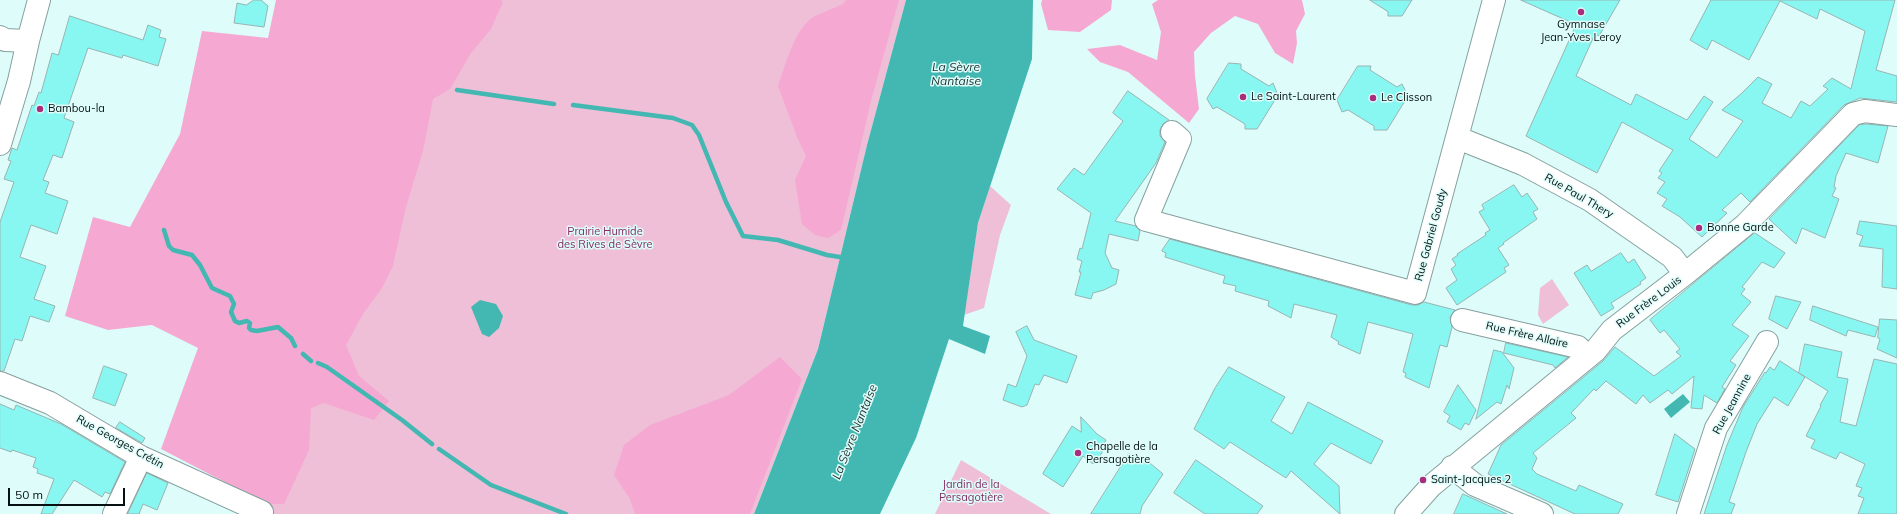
<!DOCTYPE html>
<html>
<head>
<meta charset="utf-8">
<style>
  body { margin:0 }
  #map { position:relative; width:1897px; height:514px; overflow:hidden; background:#defdfa; font-family:Mulish,sans-serif }
  canvas { display:block }
  .scale { position:absolute; left:8px; top:488px; width:117px; height:18px; box-sizing:border-box; border:2px solid #061010; border-top:0; padding-left:5px; font-size:12px; line-height:14px; white-space:nowrap; color:#061010; -webkit-text-stroke:3px #defdfa; paint-order:stroke }
</style>
</head>
<body>
<div id="map">
<canvas width="1897" height="514"></canvas>
<div class="scale">50 m</div>
</div>
<script>
const ctx = document.querySelector('canvas').getContext('2d');
ctx.lineJoin = 'round';
function paint(path, color) { ctx.fillStyle = color; ctx.fill(path, 'evenodd'); }
function trace(path, color, width, dash) { ctx.strokeStyle = color; ctx.lineWidth = width; ctx.lineCap = dash ? 'butt' : 'round'; ctx.setLineDash(dash || []); ctx.stroke(path); }
function label(font, color, halo, rows, align = 'center') {
  ctx.font = font + ' Mulish,sans-serif'; ctx.lineWidth = 3; ctx.setLineDash([]); ctx.textBaseline = 'middle'; ctx.strokeStyle = halo; ctx.fillStyle = color; for (const [text, x, y, turn = 0] of rows) {
    ctx.save(); ctx.translate(x, y); ctx.rotate((+turn || 0) * Math.PI / 180); ctx.textAlign = isNaN(turn) ? turn : align; if (halo) ctx.strokeText(text, 0, 0); ctx.fillText(text, 0, 0); ctx.restore();
  }
}
paint(new Path2D(`
  M420,0H906L867,145L818,349L754,514H240Z
  M990,186L1011,205L1000,235L984,308L964,315L978,223Z
  M1552,279L1569,305L1543,324L1538,315L1540,288Z
  M961,460L1051,514H935Z`), '#efbed7');
paint(new Path2D(`
  M276,0H501L503,2L491,29L471,53L450,89L433,99L423,151L406,207L393,266L382,288L363,314L346,345L359,376L389,401L374,420L324,403L311,408L309,450L284,504H267L161,449L198,348L152,325L108,330L65,316L93,217L130,227L180,134L202,31L268,38Z
  M846,0H899L872,97L841,230L828,238L815,235L802,224L795,180L806,156L797,137L778,86C786,65 794,28 815,16C824,12 834,8 843,4Z
  M1042,0H1112L1111,10L1080,32L1048,30L1041,4Z
  M1158,0H1302L1305,14L1296,31L1297,43L1293,64L1275,53L1258,24L1235,16L1211,33L1194,52L1195,76L1199,109L1189,123L1128,72L1100,62L1087,49L1120,45L1157,60L1161,32L1152,4Z
  M780,357L802,379L750,514H635L630,499L614,475L624,445L650,425L729,395Z`), '#f5a9d2');
paint(new Path2D(`
  M906,0H1033L1032,59L978,223L963,326L990,336L985,354L949,339L916,438L880,514H754L818,349L867,145Z
  M480,300L496,304L503,316L499,328L489,337L482,334L471,307Z
  M1683,394L1690,402L1671,418L1664,409Z`), '#43b8b2');
trace(new Path2D(`
  M457,90L554,104
  M573,105L673,118L692,125L699,135L726,202L743,236L778,240L827,255L846,258
  M164,230L169,246L173,250L192,255L200,265L212,288L230,296L234,304L231,312L235,321L239,323L247,321L250,323L249,328L251,330L257,331L278,327L291,338L295,346
  M303,354L311,361
  M318,363L327,367L402,420L432,444
  M439,449L491,485L566,514`), '#43b8b2', 4.5);
const building = new Path2D(`
  M254,0H261L268,6L264,27L234,23L237,3L246,5Z
  M1370,0H1412L1402,16H1388V12Z
  M1521,0H1620L1599,36L1595,34L1576,76L1631,105L1636,94L1687,120L1704,96L1713,102L1689,139L1717,158L1743,121L1722,110L1742,93L1758,77L1772,84L1762,103L1791,118L1801,101L1810,106L1828,89L1823,86L1832,78L1851,89L1865,31L1820,9L1817,19L1780,1L1749,60L1712,40L1707,50L1690,40L1711,0H1895L1876,70L1897,76V102L1860,98L1844,105L1750,202L1741,193L1722,210L1727,213L1702,237L1680,217L1662,206L1667,199L1657,193L1665,182L1658,178L1662,173L1659,171L1673,150L1622,122L1597,173L1526,136L1576,25Z
  M70,16L143,40L148,25L161,30L159,37L166,39L158,66L123,55L122,58L88,48L64,118L74,122L62,158L53,155L43,180L49,182L45,193L68,201L57,234L31,225L20,257L46,266L34,299L55,306L49,322L30,316L22,341L15,339L4,371H0V222L14,182L4,179L11,161L8,160L12,148L17,150L32,105L34,106L39,92L41,93L52,53L58,55Z
  M1229,63L1241,64V69L1269,86L1273,83L1278,95L1257,129H1245V124L1217,107L1213,109L1207,99Z
  M1358,66H1371L1370,70L1397,87L1402,84L1408,96L1387,130H1374V126L1348,110L1342,112L1337,100Z
  M1128,91L1169,120L1163,124L1160,130V136L1165,142L1156,163L1115,221L1136,226L1140,231L1138,241L1109,234L1105,253L1112,268L1119,270L1116,284L1104,290L1093,293L1091,299L1075,295L1081,272H1079L1082,261L1077,259L1080,248L1082,249L1091,213L1057,189L1074,168L1084,175L1123,121L1113,113Z
  M1866,124L1888,126L1878,163L1846,153L1836,176L1834,187L1836,188L1832,196L1839,199L1825,238L1802,228L1796,244L1769,219L1859,125Z
  M1514,185L1522,197L1527,193L1538,209L1533,212L1537,219L1503,243L1504,244L1498,248L1509,265L1504,268L1506,272L1457,305L1446,288L1457,280L1451,269L1456,265L1452,259L1458,255L1457,254L1486,235L1485,233L1490,230L1479,212L1484,209L1482,205Z
  M1860,221L1897,226V289L1882,287L1883,249L1859,246L1863,236L1857,234Z
  M1755,233L1785,253L1774,268L1762,262L1742,287L1745,289L1741,294L1751,302L1732,325L1749,336L1730,361L1736,365L1722,387L1725,389L1717,403L1704,395L1702,409L1691,408L1694,376L1672,394L1668,390L1650,403L1643,395L1636,404L1606,381L1596,391L1594,389L1571,413L1576,418L1533,453L1537,458L1532,469L1537,474L1576,491L1579,485L1623,504L1618,514H1575L1488,474L1501,445L1603,361L1615,347L1654,376L1681,356L1676,352L1680,349L1664,330L1660,333L1650,320Z
  M1170,239L1412,305H1418L1424,302L1455,310L1450,317L1452,327L1447,347L1440,345L1429,388L1405,377L1406,373L1403,372L1413,334L1368,322L1360,354L1338,344L1339,342L1331,337L1337,315L1294,304L1291,318L1268,306L1269,301L1235,291L1236,286L1223,283L1225,276L1165,257L1166,253L1162,251Z
  M1621,253L1628,263L1634,259L1646,278L1640,282L1641,284L1611,303L1614,308L1601,316L1574,273L1587,265L1591,271Z
  M1776,296L1801,302L1787,329L1769,319Z
  M1813,306L1878,327L1875,337L1848,330L1846,336L1810,320Z
  M1880,319L1897,320V358L1877,349L1880,339L1878,338Z
  M1027,326L1034,340L1077,356L1067,383L1044,375L1039,385L1035,384L1027,405L1022,407L1003,400L1008,384L1016,387L1027,356L1016,332Z
  M1506,343L1568,357L1555,368L1553,365L1504,353Z
  M1805,344L1842,352L1837,377L1848,379L1840,422L1856,426L1874,359L1897,364V514H1858L1864,498L1858,496L1862,488L1856,486L1865,464L1840,452L1836,459L1811,448L1815,440L1806,436L1821,406L1820,405L1828,391L1799,373Z
  M1494,350L1502,352L1514,368L1509,389L1507,385L1501,404L1497,402L1476,419Z
  M1780,361L1805,377L1788,406L1774,397L1757,424L1746,452L1729,502L1735,504L1731,514H1704L1727,445L1743,407L1765,372L1766,373L1770,367L1774,370Z
  M104,366L127,374L115,406L93,398Z
  M1229,367L1285,397L1271,421L1292,434L1308,402L1383,441L1371,464L1331,443L1314,464L1339,486L1340,514L1291,471L1286,478L1230,442L1224,449L1194,429L1215,388Z
  M1458,385L1476,410L1469,425L1465,423L1461,430L1447,422L1450,416L1444,412Z
  M0,404L14,410L16,405L61,424L125,462L110,494L105,492L102,497L74,480L52,514H41L54,479L37,473L38,469L33,467L36,458L12,450L11,452L0,448Z
  M1081,417L1097,434L1106,440L1102,447V453L1093,464L1083,456L1063,487L1043,474V473L1072,426L1081,432Z
  M120,422L145,438L142,443L116,428Z
  M1675,434L1695,449L1678,502L1656,495Z
  M1129,454L1144,458L1163,474L1142,506L1140,514H1091Z
  M1196,460L1263,506L1257,514H1205L1174,493Z
  M147,473L168,483L157,510L143,504L139,514H128Z
  M1463,494L1507,514H1454Z`);
paint(building, '#88f7f1');
trace(building, '#97b4b2', 1);
const minor = new Path2D(`
  M0,37L5,40L28,41
  M1172,132L1180,139L1146,220L1415,293L1494,0
  M1458,138L1523,164L1590,200L1672,257L1685,274
  M0,144L19,81L28,41L39,0
  M1462,320L1578,347L1588,357
  M0,383L50,403L141,457L262,512
  M1452,467L1475,485L1542,514
  M114,514L141,457
  M1406,514L1431,486L1595,351L1612,330L1685,274L1745,225L1853,114L1865,111L1897,115
  M1688,514L1716,428L1767,342`);
trace(minor, '#85a19f', 24);
trace(minor, '#fff', 22);
for (const [x, y, r, color] of [
  [1581,12,4,"#aa2d7d"],
  [1243,97,4,"#aa2d7d"],
  [1373,98,4,"#aa2d7d"],
  [40,109,4,"#aa2d7d"],
  [1699,228,4,"#aa2d7d"],
  [1078,453,4,"#aa2d7d"],
  [1423,480,4,"#aa2d7d"]
]) { const dot = new Path2D(); dot.arc(x, y, r, 0, 2 * Math.PI); ctx.fillStyle = color; ctx.fill(dot); trace(dot, '#defdfa', 1.5); }
label('11px', '#061010', '#defdfa', [
  ["Gymnase",1581,25,"center"],
  ["Jean-Yves Leroy",1581,38,"center"],
  ["Le Saint-Laurent",1251,97],
  ["Le Clisson",1381,98],
  ["Bambou-la",48,109],
  ["Bonne Garde",1707,228],
  ["Chapelle de la",1086,447],
  ["Persagotière",1086,460],
  ["Saint-Jacques 2",1431,480]
], 'left');
label('11px', '#061010', '#defdfa', [
  ["Rue Paul Thery",1579,196,30],
  ["Rue Gabriel Goudy",1431,235,-75],
  ["Rue Frère Louis",1649,302,-37],
  ["Rue Frère Allaire",1527,335,13],
  ["Rue Jeannine",1732,404,-61],
  ["Rue Georges Crétin",120,442,29]
]);
label('11px', '#842e63', '#defdfa', [
  ["Prairie Humide",605,232],
  ["des Rives de Sèvre",605,245],
  ["Jardin de la",971,485],
  ["Persagotière",971,498]
]);
label('italic 12px', '#1b302e', '#defdfa', [
  ["La Sèvre",956,67],
  ["Nantaise",956,81],
  ["La Sèvre Nantaise",855,432,-68]
]);
</script>
</body>
</html>
